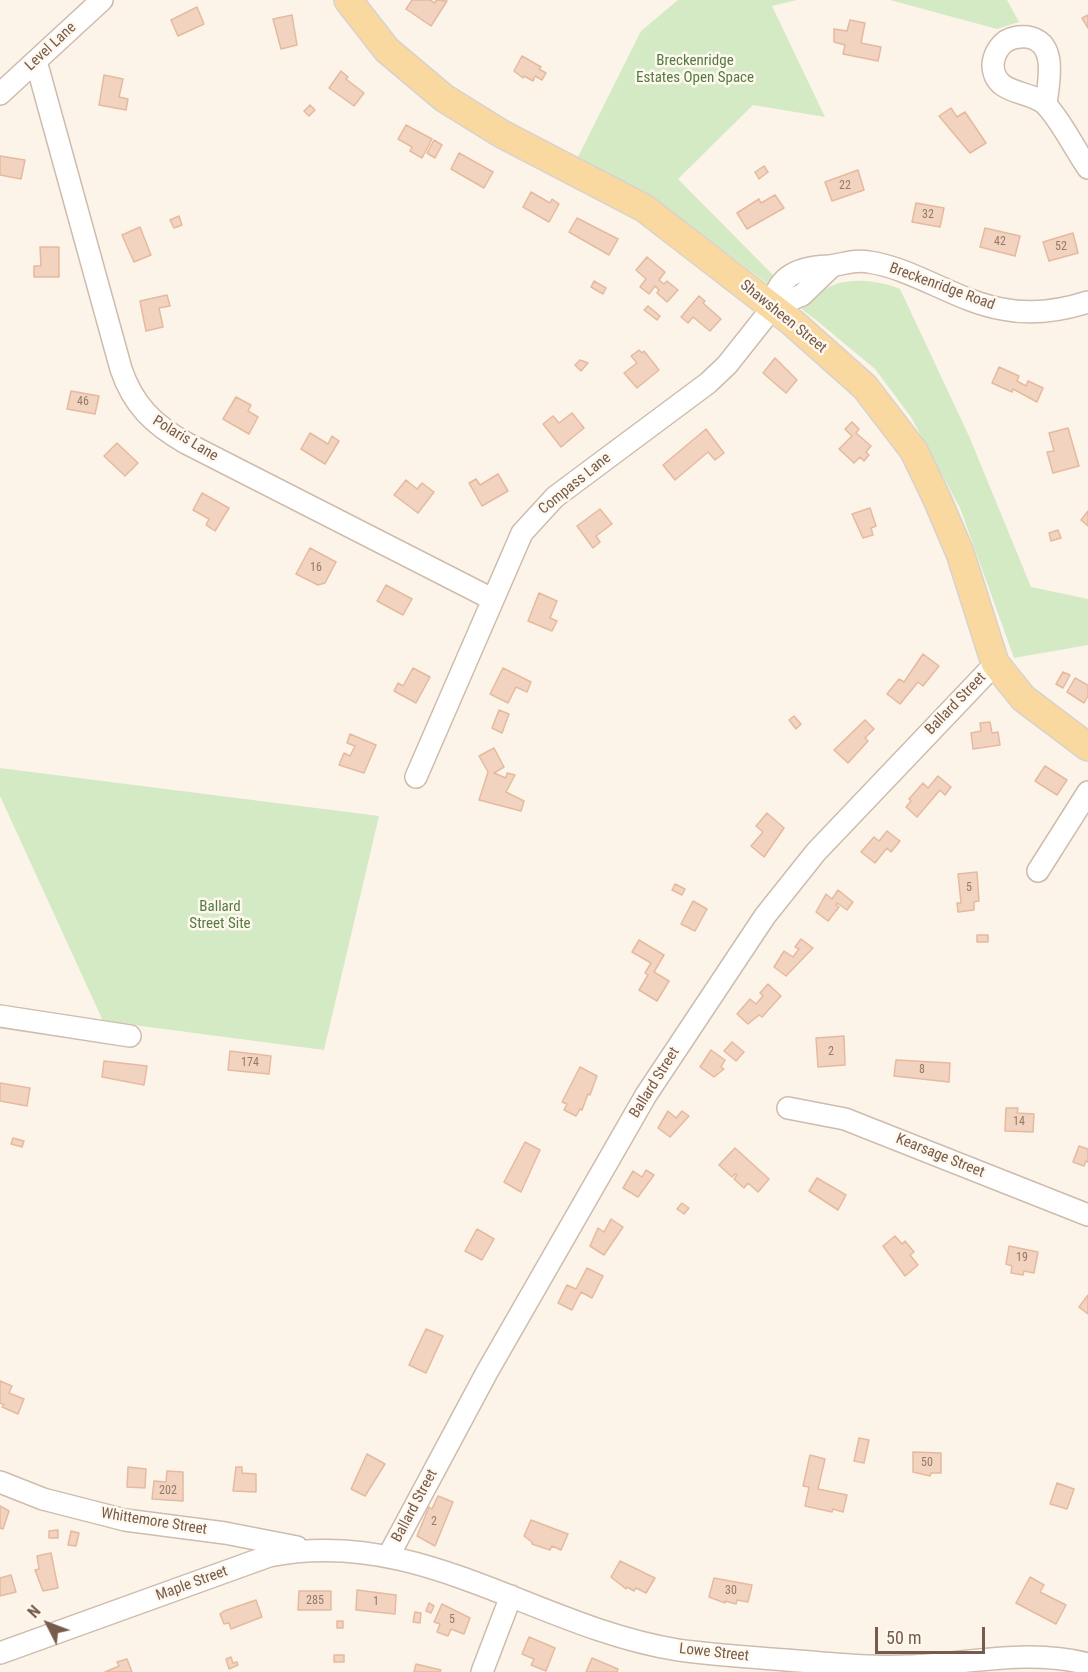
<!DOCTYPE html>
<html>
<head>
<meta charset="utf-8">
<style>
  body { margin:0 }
  #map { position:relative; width:1088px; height:1672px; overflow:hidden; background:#fcf4e8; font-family:"Roboto Condensed",sans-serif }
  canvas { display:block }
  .north { position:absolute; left:18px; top:1594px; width:60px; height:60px; -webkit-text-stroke:4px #fff8ee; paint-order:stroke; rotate:312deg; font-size:16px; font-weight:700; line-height:24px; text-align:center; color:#775b4b }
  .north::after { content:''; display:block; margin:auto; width:21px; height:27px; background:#775b4b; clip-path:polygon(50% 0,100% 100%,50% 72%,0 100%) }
  .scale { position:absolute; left:875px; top:1627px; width:110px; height:27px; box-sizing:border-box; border:3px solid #775b4b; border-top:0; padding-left:8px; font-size:18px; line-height:21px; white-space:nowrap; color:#775b4b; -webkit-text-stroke:4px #fff8ee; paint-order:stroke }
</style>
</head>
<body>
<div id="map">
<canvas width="1088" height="1672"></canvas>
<div class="north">N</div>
<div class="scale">50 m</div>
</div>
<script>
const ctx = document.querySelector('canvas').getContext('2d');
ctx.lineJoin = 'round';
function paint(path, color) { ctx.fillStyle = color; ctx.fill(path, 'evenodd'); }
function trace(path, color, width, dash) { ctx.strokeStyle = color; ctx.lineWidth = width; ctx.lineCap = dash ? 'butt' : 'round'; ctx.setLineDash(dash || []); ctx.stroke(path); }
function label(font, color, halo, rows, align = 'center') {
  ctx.font = font + ' "Roboto Condensed",sans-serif'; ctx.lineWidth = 5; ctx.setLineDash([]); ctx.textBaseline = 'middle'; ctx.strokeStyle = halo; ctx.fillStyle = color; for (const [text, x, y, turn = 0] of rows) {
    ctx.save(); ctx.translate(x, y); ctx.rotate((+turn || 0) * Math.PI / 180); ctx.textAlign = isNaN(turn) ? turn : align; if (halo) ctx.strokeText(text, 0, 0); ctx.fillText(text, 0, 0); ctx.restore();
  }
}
paint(new Path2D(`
  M678,0H797L772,6L825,117L753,105L678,179L774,276L817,298C832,274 878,279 900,289L969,436L1031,587L1088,599V645L1014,658L960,508L911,417L875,369L816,320L656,200L578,157L641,31Z
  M890,0H1007L1019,22L997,29Z
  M0,768L379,816L324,1050L103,1021L0,796Z`), '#d4eac5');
const building = new Path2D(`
  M412,0H430L435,3L436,0L447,1L431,26L406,9Z
  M197,7L204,24L178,36L171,20Z
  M292,15L297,45L281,49L273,19Z
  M1088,15V28L1082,18Z
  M850,20L865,23L861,43L881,47L878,61L843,54L845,45L834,42V29L847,31Z
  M522,56L541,67L539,69L546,73L542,80L535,76L533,81L524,76L523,78L514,71Z
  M341,71L348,77L346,79L364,93L354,106L329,88Z
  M104,75L123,79L119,97L128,99L126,110L99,105Z
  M310,105L315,110L309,116L304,111Z
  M951,108L957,117L965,112L986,143L970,153L939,116Z
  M406,125L432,139L422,158L410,151L412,147L398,139Z
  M434,140L442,145L435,158L427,153Z
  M459,153L493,172L484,188L451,169Z
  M0,156L25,160L21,179L0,175Z
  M764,166L768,172L759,179L755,172Z
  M858,170L864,190L832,201L825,182Z
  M531,192L550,203L552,199L559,204L549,222L523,207Z
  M775,195L784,208L747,229L737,213L759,199L761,203Z
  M916,203L944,208L940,227L912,222Z
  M179,216L182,225L174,228L170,220Z
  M577,218L618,239L609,255L569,232Z
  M140,227L151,255L134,262L122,235Z
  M985,228L1020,236L1015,256L980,247Z
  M1073,233L1078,253L1049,261L1043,242Z
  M40,247H59V277H34V266H41Z
  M647,257L665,272L659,280L664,284L667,281L678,290L667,302L657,293L659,290L655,286L649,294L640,287L646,279L636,270Z
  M594,281L606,288L603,294L591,287Z
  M167,295L170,306L159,308L163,327L146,331L140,301Z
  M699,296L705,301L703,303L721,319L710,331L693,317L688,323L681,317Z
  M648,306L660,316L657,320L644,310Z
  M639,350L642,353L644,351L659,370L637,388L624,373L637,363L631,356Z
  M775,358L797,380L786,393L763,373Z
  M580,360L588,363L581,371L575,365Z
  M999,367L1019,376L1017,381L1026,386L1028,381L1043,388L1037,402L1013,389L1012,392L992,383Z
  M71,391L99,396L95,414L67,409Z
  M236,397L251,405L248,411L258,417L249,434L223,419Z
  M572,413L584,428L561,447L543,424L553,416L559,423Z
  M852,422L859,429L856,433L871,446L866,452L869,455L864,461L860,457L854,463L839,449L852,436L845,429Z
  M1068,428L1079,466L1053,473L1047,452L1054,451L1049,433Z
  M706,429L724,453L715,460L708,452L675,480L663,465Z
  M310,433L328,444L332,436L339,441L325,464L301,449Z
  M117,443L138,463L125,476L104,456Z
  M498,474L508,491L482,506L469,483L476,479L480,485Z
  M406,480L417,489L422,483L434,492L418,513L394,495Z
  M202,493L229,508L215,531L206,525L209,519L193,510Z
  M870,508L876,526L871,528L873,535L863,538L852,514Z
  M600,509L612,524L596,536L600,542L593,548L577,526Z
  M1088,511V526L1081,520Z
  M1058,530L1061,538L1051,541L1049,533Z
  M310,548L336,562L325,583L318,585L296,574Z
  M386,585L412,599L403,615L377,601Z
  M539,593L557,601L550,618L557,621L552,631L528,621Z
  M923,654L939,666L923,686L918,682L900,704L887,694L899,679L904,682Z
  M413,668L430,677L416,703L394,691L398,683L403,686Z
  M503,668L531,682L527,692L516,687L508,703L490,694Z
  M1063,672L1070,675L1063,688L1056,684Z
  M1075,678L1088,685V696L1084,703L1067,692Z
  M499,710L509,714L502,733L492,728Z
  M794,716L801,724L796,729L789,720Z
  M865,720L874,729L865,738L868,741L848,763L834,750Z
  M990,722L992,733L998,732L1000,745L973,749L971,733L981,731L980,723Z
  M350,734L376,745L364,773L339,765L344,753L350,756L355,746L347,743Z
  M494,748L504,767L494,773L506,778L507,773L515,775L506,792L524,801L521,811L479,800L488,772L479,756Z
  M1045,766L1067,780L1057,795L1035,781Z
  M938,776L951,787L945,795L940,790L917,817L906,807L911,801L909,799L923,783L928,788Z
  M767,813L784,828L764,857L751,846L763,832L756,826Z
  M887,831L900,841L891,852L887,848L875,863L861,852L874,837L879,841Z
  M977,872L979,901L974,902V910L958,912L957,903H961L958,874Z
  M675,884L685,889L682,895L672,890Z
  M838,890L853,902L847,910L837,903L836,905L839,907L828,921L816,912L826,894L832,899Z
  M693,901L707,909L695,931L681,924Z
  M977,935H988V942H977Z
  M801,939L813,948L786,976L774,967L784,951L793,957L799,949L795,947Z
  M639,940L664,955L654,972L669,981L657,1001L639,990L648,975L645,973L651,963L632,952Z
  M768,984L781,996L762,1017L759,1015L748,1024L737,1014L750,999L756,1004L763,996L760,993Z
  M844,1036L845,1065L818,1067L816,1038Z
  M732,1042L744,1052L736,1061L724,1051Z
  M711,1050L725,1060L721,1067L724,1069L714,1077L700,1067Z
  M230,1051L271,1056L269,1074L228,1070Z
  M896,1060L950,1063L949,1082L894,1076Z
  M104,1061L147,1066L144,1085L102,1077Z
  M580,1067L597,1076L590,1095L588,1094L582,1110L580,1109L576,1116L564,1110L567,1104L562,1102Z
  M0,1083L30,1088L27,1106L0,1101Z
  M1006,1108H1018L1017,1113L1034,1114L1033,1132L1005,1131Z
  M668,1111L676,1118L682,1111L689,1116L670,1137L658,1128Z
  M13,1138L24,1141L22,1147L11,1144Z
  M525,1142L540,1150L521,1192L504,1182Z
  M1079,1146L1088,1149V1162L1086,1161L1084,1166L1073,1162Z
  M735,1148L769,1179L758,1192L748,1183L744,1188L734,1179L737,1175L735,1174L732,1177L719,1165Z
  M646,1170L654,1175L638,1197L623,1188L633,1171L642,1177Z
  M817,1178L846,1195L838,1210L809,1191Z
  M682,1203L689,1208L684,1214L677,1209Z
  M611,1219L623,1227L604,1255L590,1246L598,1228L604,1232Z
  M477,1229L494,1239L482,1260L465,1251Z
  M895,1236L902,1244L905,1241L914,1252L910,1255L918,1265L905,1276L883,1246Z
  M1009,1246L1038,1252L1034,1273L1024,1271L1023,1275L1011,1273L1012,1266L1006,1264Z
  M587,1268L603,1276L592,1298L581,1292L572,1310L558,1303L567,1285L576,1289Z
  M1088,1295V1314L1079,1307Z
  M426,1329L443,1336L426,1373L409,1365Z
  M0,1381L12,1386L9,1393L24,1399L18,1414L2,1407L4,1405L0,1403Z
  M859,1438L869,1440L864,1463L854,1461Z
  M913,1452L941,1453V1473H931L930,1476L913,1472Z
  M367,1454L385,1464L365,1496L351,1489Z
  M810,1455L825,1459L818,1489L847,1495L843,1512L833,1509L832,1512L805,1506L809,1487L803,1486Z
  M128,1467L146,1469L145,1488L127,1487Z
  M236,1467H242V1473L256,1474V1492L233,1491Z
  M167,1471L183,1472V1501L152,1499L154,1481L166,1482Z
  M1057,1483L1074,1489L1067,1509L1050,1504Z
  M438,1496L453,1502L435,1546L417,1536L429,1507L432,1509Z
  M0,1506L9,1511L3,1529L0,1528Z
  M531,1520L568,1534L561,1550L552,1546L550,1550L532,1544V1542L524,1536Z
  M58,1530V1538H49V1531Z
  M71,1531L79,1533L76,1546L68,1545Z
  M51,1553L58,1588L43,1591L35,1570L39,1569L37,1556Z
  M620,1561L655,1578L646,1593L636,1588L634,1591L627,1587L626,1589L611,1577Z
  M11,1575L16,1592L0,1596V1578Z
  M1030,1577L1044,1585L1040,1592L1066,1605L1056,1624L1016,1603Z
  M714,1578L752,1585L748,1602L737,1600L736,1604L725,1601V1603L709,1597Z
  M357,1590L396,1595L395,1614L356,1610Z
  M299,1591H331V1610H298Z
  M256,1600L262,1617L231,1629L229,1623L224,1624L220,1614L224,1611Z
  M429,1603L434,1606L431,1613L426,1611Z
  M442,1604L470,1618L464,1634L451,1629L448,1636L437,1632L440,1624L434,1622Z
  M415,1612L421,1613L420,1623L413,1622Z
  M337,1621H343V1628H337Z
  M529,1637L555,1648L546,1671L531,1665L534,1659L522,1654Z
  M334,1655H344V1662H334Z
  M231,1657L233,1663L237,1662L238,1665L229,1669L226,1659Z
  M592,1658L618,1669L617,1672H586Z
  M127,1659L132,1672H105L119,1666L117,1662Z
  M416,1664L441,1670L440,1672H414Z`);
paint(building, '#f2d3bf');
trace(building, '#e5ba9f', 1.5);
const minor = new Path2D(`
  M36,61L121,369C133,405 154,425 186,443L492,599
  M0,94L102,0
  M1046,105C1048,83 1059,43 1028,37C1020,36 1013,37 1006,41C999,46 994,55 993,64C993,97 1032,89 1047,106C1063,124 1074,148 1088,168
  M773,307C776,276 799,267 828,266C842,265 854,259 869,262C915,269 956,301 1002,309C1031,315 1060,311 1088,302
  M773,307L802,295L832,266
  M416,777L522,533L555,497L708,383L727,365L773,307
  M1038,871L1088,792
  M0,1016L130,1036
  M788,1108L845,1119L1088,1215
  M0,1482L43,1499L125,1520L225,1533L297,1547
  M389,1555L487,1372L646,1095L765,916L816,852L995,664
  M0,1653L269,1556C420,1526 535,1627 678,1650C714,1655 750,1657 786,1660C827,1663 867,1668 908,1666C968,1664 1029,1648 1088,1664
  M482,1672L511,1596`);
const major = new Path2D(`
  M348,0L387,50L444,98L502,134L644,208L793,323L865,387L914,451L937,499L960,553L995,663L1023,698L1088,747`);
trace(minor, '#cebcad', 24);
trace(major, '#d9d1cd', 30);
trace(minor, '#fff', 21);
trace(major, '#fad9a1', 27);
label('12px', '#967968', null, [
  ["22",845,186],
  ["32",928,215],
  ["42",1000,242],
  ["52",1061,247],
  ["46",83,402],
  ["16",316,568],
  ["5",969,888],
  ["2",831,1052],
  ["174",250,1063],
  ["8",922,1070],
  ["14",1019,1122],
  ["19",1022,1258],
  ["50",927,1463],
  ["202",168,1491],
  ["2",434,1522],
  ["30",731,1591],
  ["285",315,1601],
  ["1",376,1602],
  ["5",452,1620]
]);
label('15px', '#775b4b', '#fff8ee', [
  ["Level Lane",51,47,-43],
  ["Breckenridge Road",942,287,20],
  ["Shawsheen Street",783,317,39],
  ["Polaris Lane",185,439,31],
  ["Compass Lane",575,484,-39],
  ["Ballard Street",956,704,-46],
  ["Ballard Street",655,1083,-58],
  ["Kearsage Street",940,1156,22],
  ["Ballard Street",415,1506,-62],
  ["Whittemore Street",154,1522,9],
  ["Maple Street",192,1584,-20],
  ["Lowe Street",714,1653,6]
]);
label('15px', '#547c43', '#fff8ee', [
  ["Breckenridge",695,61],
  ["Estates Open Space",695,78],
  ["Ballard",220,907],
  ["Street Site",220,924]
]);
</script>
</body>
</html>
